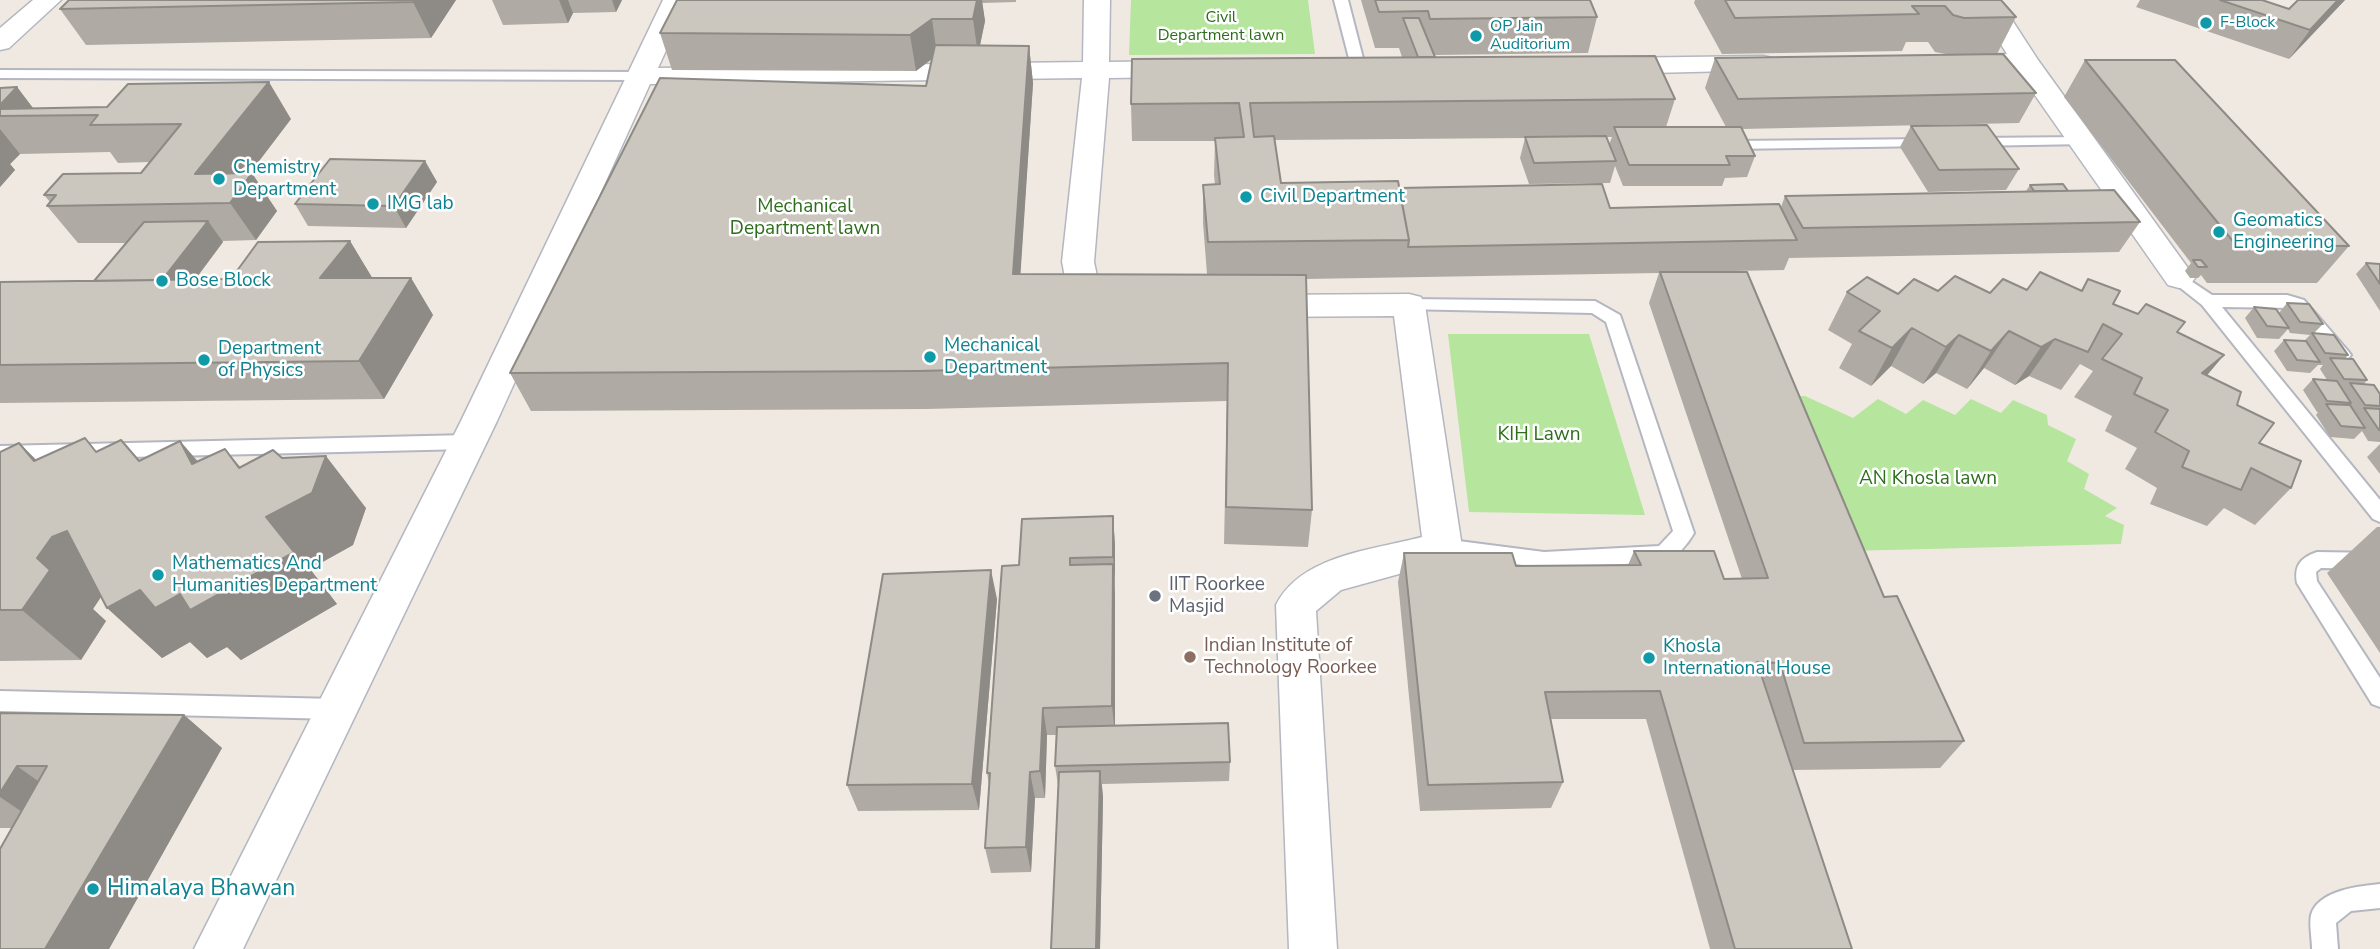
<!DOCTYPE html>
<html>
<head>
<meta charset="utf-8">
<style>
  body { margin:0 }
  canvas { display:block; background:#efe9e1 }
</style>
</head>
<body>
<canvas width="2380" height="949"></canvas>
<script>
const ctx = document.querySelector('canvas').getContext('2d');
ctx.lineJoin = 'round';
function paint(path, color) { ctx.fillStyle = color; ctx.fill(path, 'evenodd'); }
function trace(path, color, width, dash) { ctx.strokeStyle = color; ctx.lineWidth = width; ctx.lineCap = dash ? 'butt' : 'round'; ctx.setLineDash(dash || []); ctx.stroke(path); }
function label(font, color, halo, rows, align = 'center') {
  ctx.font = font + ' "Nunito Sans",sans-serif'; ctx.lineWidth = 5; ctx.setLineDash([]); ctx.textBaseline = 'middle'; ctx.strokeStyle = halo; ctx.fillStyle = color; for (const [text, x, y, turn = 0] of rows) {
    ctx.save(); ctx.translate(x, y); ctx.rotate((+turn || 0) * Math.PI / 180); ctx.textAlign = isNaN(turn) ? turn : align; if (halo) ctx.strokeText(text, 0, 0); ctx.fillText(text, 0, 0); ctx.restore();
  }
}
paint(new Path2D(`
  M1131,0H1308L1315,54L1129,55Z
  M1448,334H1589L1645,515L1469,512Z
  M1782,396H1805L1853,418L1878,399L1906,414L1923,400L1955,415L1971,399L2001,413L2013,400L2047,415L2048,425L2076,439L2067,461L2089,474L2084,489L2117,508L2105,516L2124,525L2121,544L1849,551Z`), '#b6e59e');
const lane = new Path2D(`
  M1334,0H1348L1366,70L1364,73L1352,70Z
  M0,70L641,72L648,76L641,80L0,78Z
  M2083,137L2090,141L2088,144L1972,146L1965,142L1972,138Z
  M1928,139L1933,140V146L1733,149L1726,145L1733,141Z
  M2179,273L2212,295H2287L2304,300L2348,351L2351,355L2348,359H2336L2292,308L2222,307L2380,500V522L2373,519L2202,305L2173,282L2171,278Z
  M1409,299L1595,301L1620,315L1694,533C1688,544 1676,558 1664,562L1544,568L1436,553L1433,547L1436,541L1443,539L1544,552L1659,546L1673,531L1606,322L1592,313L1403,309L1400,305L1403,301Z
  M468,435L477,442L468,449L0,460V446Z
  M2317,552L2380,553V569L2321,568L2316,572L2317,581L2380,678V707L2372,704L2297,583C2294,566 2300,558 2317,552Z
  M0,691L336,699L344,702L347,709L344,716L336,719L0,711Z
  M2380,884V908L2351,911L2336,923L2338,949H2312C2312,939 2309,925 2311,915C2318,890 2360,886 2380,884Z`);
const street = new Path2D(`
  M33,0H61L9,48L0,50V28Z
  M663,0H689L658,68L1083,62L1084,0H1110L1109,62L1182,61L1191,63L1195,69L1191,75L1182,77L1109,78L1094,262L1097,276L1115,288L1130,292L1135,300L1130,308C1110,313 1080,304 1068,285C1064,278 1064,269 1062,262L1082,78L650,84L497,421L243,949H194L461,421Z
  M1973,0H1999L2038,60L2190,271L2195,278L2190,285L2179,288L2168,285L2018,71L1952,67L1948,61L1952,55L2007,54Z
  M1763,56L1772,58L1776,64L1772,70L1611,74L1602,72L1598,66L1602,60L1611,58Z
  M1409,294L1421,297L1425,305L1462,547L1457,558L1341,590L1316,611L1337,949H1289L1276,605C1301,555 1373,550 1422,537L1394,316L1257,317L1245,314L1241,306L1245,298L1257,295Z`);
trace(lane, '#b4b7c1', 4);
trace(street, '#b4b7c1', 3);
paint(lane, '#fff');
paint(street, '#fff');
paint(new Path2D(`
  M69,0H456L431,38L86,45L60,9Z
  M492,0H622L616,12L573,13L568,23L503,25Z
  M677,0H1016V2L982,3L985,21L980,45L1029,46L1033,83L1020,274H1207L1203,223V185H1215L1214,175L1215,141H1132L1131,104L1402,57L1399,48H1375L1361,0H1590L1597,17L1588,53L1434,55L1435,57L1675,99L1666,127H1726L1705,88L1715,58L2036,93L2019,123L1742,129L1755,156L1747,177L1725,178L1722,186H1623L1615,166L1610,183L1529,184L1520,158L1525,138L1275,140L1281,183L1399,188L1610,208L1781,207L1785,196L2026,191L2030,185L2068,191L2140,222L2119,252L1789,258L1784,270L1685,272L1884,597L1964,741L1940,768L1793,770L1852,949H1710L1646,719H1550L1563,782L1551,808L1420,811L1398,582L1404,553L1516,566L1628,565L1634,551L1724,579H1742L1649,303L1659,273L1306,279L1312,510L1308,547L1224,544L1227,401L927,409L531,411L510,373L926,86L932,59L916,71L672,70L660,33ZM1606,137H1612L1609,145Z
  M1695,0H2001L2016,17L1997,54H1946L1935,52L1928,42H1906L1902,51L1722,54L1694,3Z
  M2140,0H2262L2289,9L2345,0L2289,59L2136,7Z
  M2085,60L2349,246L2317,283H2207L2201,275L2198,278H2190L2185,271L2191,263L2064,97Z
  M17,87L33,108L291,119L250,173L277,211L256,240L222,241L223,242L195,280L231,279L350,241L372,278H411L433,315L384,399L0,403V282L94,281L126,243H78L47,206L50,202L44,195L141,173L149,162L118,163L110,152L20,154L10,164L15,170L0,187V88Z
  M1911,126L2019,169L2006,190L1928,192L1900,147Z
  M425,161L437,182L406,228L308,226L295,204Z
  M2366,263L2380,264V311L2356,274Z
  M2088,279L2113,304L2177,332L2224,355L2207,375L2237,405L2259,443L2291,488L2255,525L2224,508L2207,526L2150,504L2157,488L2125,469L2137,448L2105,431L2112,416L2074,397L2093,371L2080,364L2061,390L2029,376L2015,385L1984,368L1967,389L1936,373L1923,384L1891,366L1871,386L1839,368L1852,344L1828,330L1847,292L1898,294L1938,291L1990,293L2027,290H2081Z
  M2287,303L2323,324L2314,333L2348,355L2345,359L2367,380L2364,384L2380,394V442L2368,441L2362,431L2354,439L2330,437L2316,415L2318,412H2317L2303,390L2313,379L2327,380L2320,369L2323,365H2318L2310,373L2287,371L2274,351L2284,340L2304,341L2310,335L2290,333L2288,329L2279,339L2257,338L2245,318L2254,307L2279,313Z
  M85,438L97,452L121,440L140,461L180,441L198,462L241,467L282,458L366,508L353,545L310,569L337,604L241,660L227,647L207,658L190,642L162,658L101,596L93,609L106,621L81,660L0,661V452L19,443L36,460Z
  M2380,444V474L2367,457Z
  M1113,516L1115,545V725L1230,762L1229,781L1102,784L1103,797L1100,949H1051L1058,785L1055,766L1056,735H1047L1045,798H1035L1031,872L991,873L985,848L989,785L987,773L1019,565Z
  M2377,527H2380V653L2327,573Z
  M997,599L979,810L858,811L847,785Z
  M0,713L184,715L222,748L109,949H0L12,828H0Z`), '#afaba4');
paint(new Path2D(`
  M415,0H456L431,38L413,2Z
  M559,0H568L573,13L568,23Z
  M612,0H622L616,12Z
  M977,0H982L985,21L978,55L973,19Z
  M2338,0H2345L2289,59L2310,30Z
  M932,19L937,55L916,71L910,35Z
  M1029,46L1033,83L1018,312L1013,274Z
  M269,82L291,119L227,203L195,174Z
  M17,87L39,116L0,114V105Z
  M0,129L20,154L10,164L15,170L0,187Z
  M425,161L437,182L406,228L394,206Z
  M252,173L277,211L256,240L230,203Z
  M208,221L223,242L166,318L149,296Z
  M350,241L373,279L320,278Z
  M411,278L433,315L384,399L359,361Z
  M1912,328L1891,366L1871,386L1892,348Z
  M2009,331L1984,368L1967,389L1991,351Z
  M1959,335L1936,373L1923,384L1946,347Z
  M2055,339L2029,376L2015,385L2041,347Z
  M2224,355L2193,392L2202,373Z
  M180,441L226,494L192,464Z
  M19,443L73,496L34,461Z
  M225,449L269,501L326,456L366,508L353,545L310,569L337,604L241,660L227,647L207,658L190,642L162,658L107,608L266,517L239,468Z
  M1113,516L1115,545V586L1113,557Z
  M67,531L107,588L93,609L106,621L81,660L22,610L37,558L52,537Z
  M1113,564L1115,593V733L1112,706Z
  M991,570L997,599L979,810L972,784Z
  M1043,708L1047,735L1045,798L1040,771Z
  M184,715L222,748L109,949H45Z
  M17,766L63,799L46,828L0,797V793Z
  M1100,771L1103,797L1100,949H1096Z
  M1030,772L1035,798L1031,872L1026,847Z`), '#8e8b86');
const building = new Path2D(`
  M69,0H415L413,2L60,9Z
  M677,0H977L973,19H932L910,35L660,33Z
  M1375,0H1590L1597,17L1430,19L1428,11L1379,12Z
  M1725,0H2001L2016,17L1964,18L1953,15L1945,6H1912L1919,14L1735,18Z
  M2220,0H2262L2289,9L2298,0H2338L2310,30Z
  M1403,18H1419L1435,57H1418Z
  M935,45L1029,46L1013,274L1306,275L1312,510L1226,507L1228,363L919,371L510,373L660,78L926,86Z
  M2003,54L2036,93L1738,99L1715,58Z
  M1655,56L1675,99L1250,103L1254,137L1274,136L1281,183L1398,181L1409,240L1208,242L1203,185L1220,184L1215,138L1244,137L1239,103L1131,104L1132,59Z
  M2085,60H2175L2349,246L2236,245Z
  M269,82L195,174L252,173L230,203L47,206L56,195H44L63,174L141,173L181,124L90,125L98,115L0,116V109L107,107L128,84Z
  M17,87L0,105V88Z
  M1987,125L2019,169L1939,170L1911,126Z
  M1614,127H1741L1755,156H1726L1730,165H1629Z
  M1606,136L1616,161L1534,163L1525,137Z
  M330,159L425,161L394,206L295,204Z
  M1602,184L1610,208L1779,204L1797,240L1408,247L1409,240L1399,188Z
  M2063,184L2068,191H2034L2030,185Z
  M2114,190L2140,222L1803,228L1785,196Z
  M208,221L162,280L94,281L144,222Z
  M350,241L320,278H411L359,361L0,365V282L231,279L258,242Z
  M2193,260H2201L2207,267H2198Z
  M2366,263L2380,264V284Z
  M1660,272H1747L1884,597L1897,596L1964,741L1804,743L1780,663L1757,662L1852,949H1735L1660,691L1545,692L1563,782L1428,785L1404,553H1512L1516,566L1641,565L1634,551H1714L1724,579L1768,578Z
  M2040,272L2082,291L2088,279L2120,291L2113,304L2138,314L2146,304L2185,322L2177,332L2224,355L2202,373L2241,392L2237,405L2274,423L2259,443L2301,461L2291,488L2251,468L2241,490L2182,467L2189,451L2155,432L2168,410L2134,394L2142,378L2102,359L2122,334L2103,324L2088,352L2055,339L2041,347L2009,331L1991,351L1959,335L1946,347L1912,328L1892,348L1859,331L1880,311L1847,292L1867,277L1898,294L1914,279L1938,291L1955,276L1990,293L2003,279L2027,290Z
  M2287,303L2309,304L2323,324L2300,322Z
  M2254,307L2276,309L2289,328L2267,326Z
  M2312,333L2334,335L2348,355L2325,353Z
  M2284,340L2306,341L2320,362L2297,360Z
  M2330,358L2353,359L2367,380L2344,379Z
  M2313,379L2337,381L2351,403L2327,401Z
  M2350,383L2374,385L2380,394V406L2365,405Z
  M2326,404L2350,405L2365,428L2341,426Z
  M2364,408L2380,409V430H2379Z
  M85,438L96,452L121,440L139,461L180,441L192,464L225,449L239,468L273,450L282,458L326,456L312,493L266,517L294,552L190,610L180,594L155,608L140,590L107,608L67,531L52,537L37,558L50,570L22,610H0V452L19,443L34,461Z
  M1113,516V557L1070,558V565L1113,564L1112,706L1043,708L1040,771L1030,772L1026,847L985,848L990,773H987L1002,566L1019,565L1022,519Z
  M991,570L972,784L847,785L883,574Z
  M0,713L184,715L45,949H0V849L47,766H17L0,793Z
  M1228,723L1230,762L1055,766L1057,727Z
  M1100,771L1096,949H1051L1059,772Z`);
paint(building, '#cbc7bf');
trace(building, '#8e8b86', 2);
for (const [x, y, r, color] of [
  [2206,23,7,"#0f9aa8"],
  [1476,36,7,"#0f9aa8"],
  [219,179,7,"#0f9aa8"],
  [1246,197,7,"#0f9aa8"],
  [373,204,7,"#0f9aa8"],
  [2219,232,7,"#0f9aa8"],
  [162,281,7,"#0f9aa8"],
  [930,357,7,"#0f9aa8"],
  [204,360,7,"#0f9aa8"],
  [158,575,7,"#0f9aa8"],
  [1155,596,7,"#6b7280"],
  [1190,657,7,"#8d6e63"],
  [1649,658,7,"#0f9aa8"],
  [93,889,7,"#0f9aa8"]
]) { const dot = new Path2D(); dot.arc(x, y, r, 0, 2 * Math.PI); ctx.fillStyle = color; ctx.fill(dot); trace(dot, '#fff', 2.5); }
label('16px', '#2c6e1b', '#fff', [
  ["Civil",1221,18],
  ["Department lawn",1221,36]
]);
label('16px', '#0d838f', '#fff', [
  ["F-Block",2220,23],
  ["OP Jain",1490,27],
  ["Auditorium",1490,45]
], 'left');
label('19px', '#0d838f', '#fff', [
  ["Chemistry",233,168],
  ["Department",233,190],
  ["Civil Department",1260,197],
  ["IMG lab",387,204],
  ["Geomatics",2233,221],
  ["Engineering",2233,243],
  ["Bose Block",176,281],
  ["Mechanical",944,346],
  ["Department",944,368],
  ["Department",218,349],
  ["of Physics",218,371],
  ["Mathematics And",172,564],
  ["Humanities Department",172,586],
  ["Khosla",1663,647],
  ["International House",1663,669]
], 'left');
label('19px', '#2c6e1b', '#fff', [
  ["Mechanical",805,207],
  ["Department lawn",805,229],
  ["KIH Lawn",1539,435],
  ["AN Khosla lawn",1928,479]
]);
label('19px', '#5b616d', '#fff', [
  ["IIT Roorkee",1169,585],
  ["Masjid",1169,607]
], 'left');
label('19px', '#785e54', '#fff', [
  ["Indian Institute of",1204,646],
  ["Technology Roorkee",1204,668]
], 'left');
label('23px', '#0d838f', '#fff', [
  ["Himalaya Bhawan",107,889]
], 'left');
</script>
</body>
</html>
